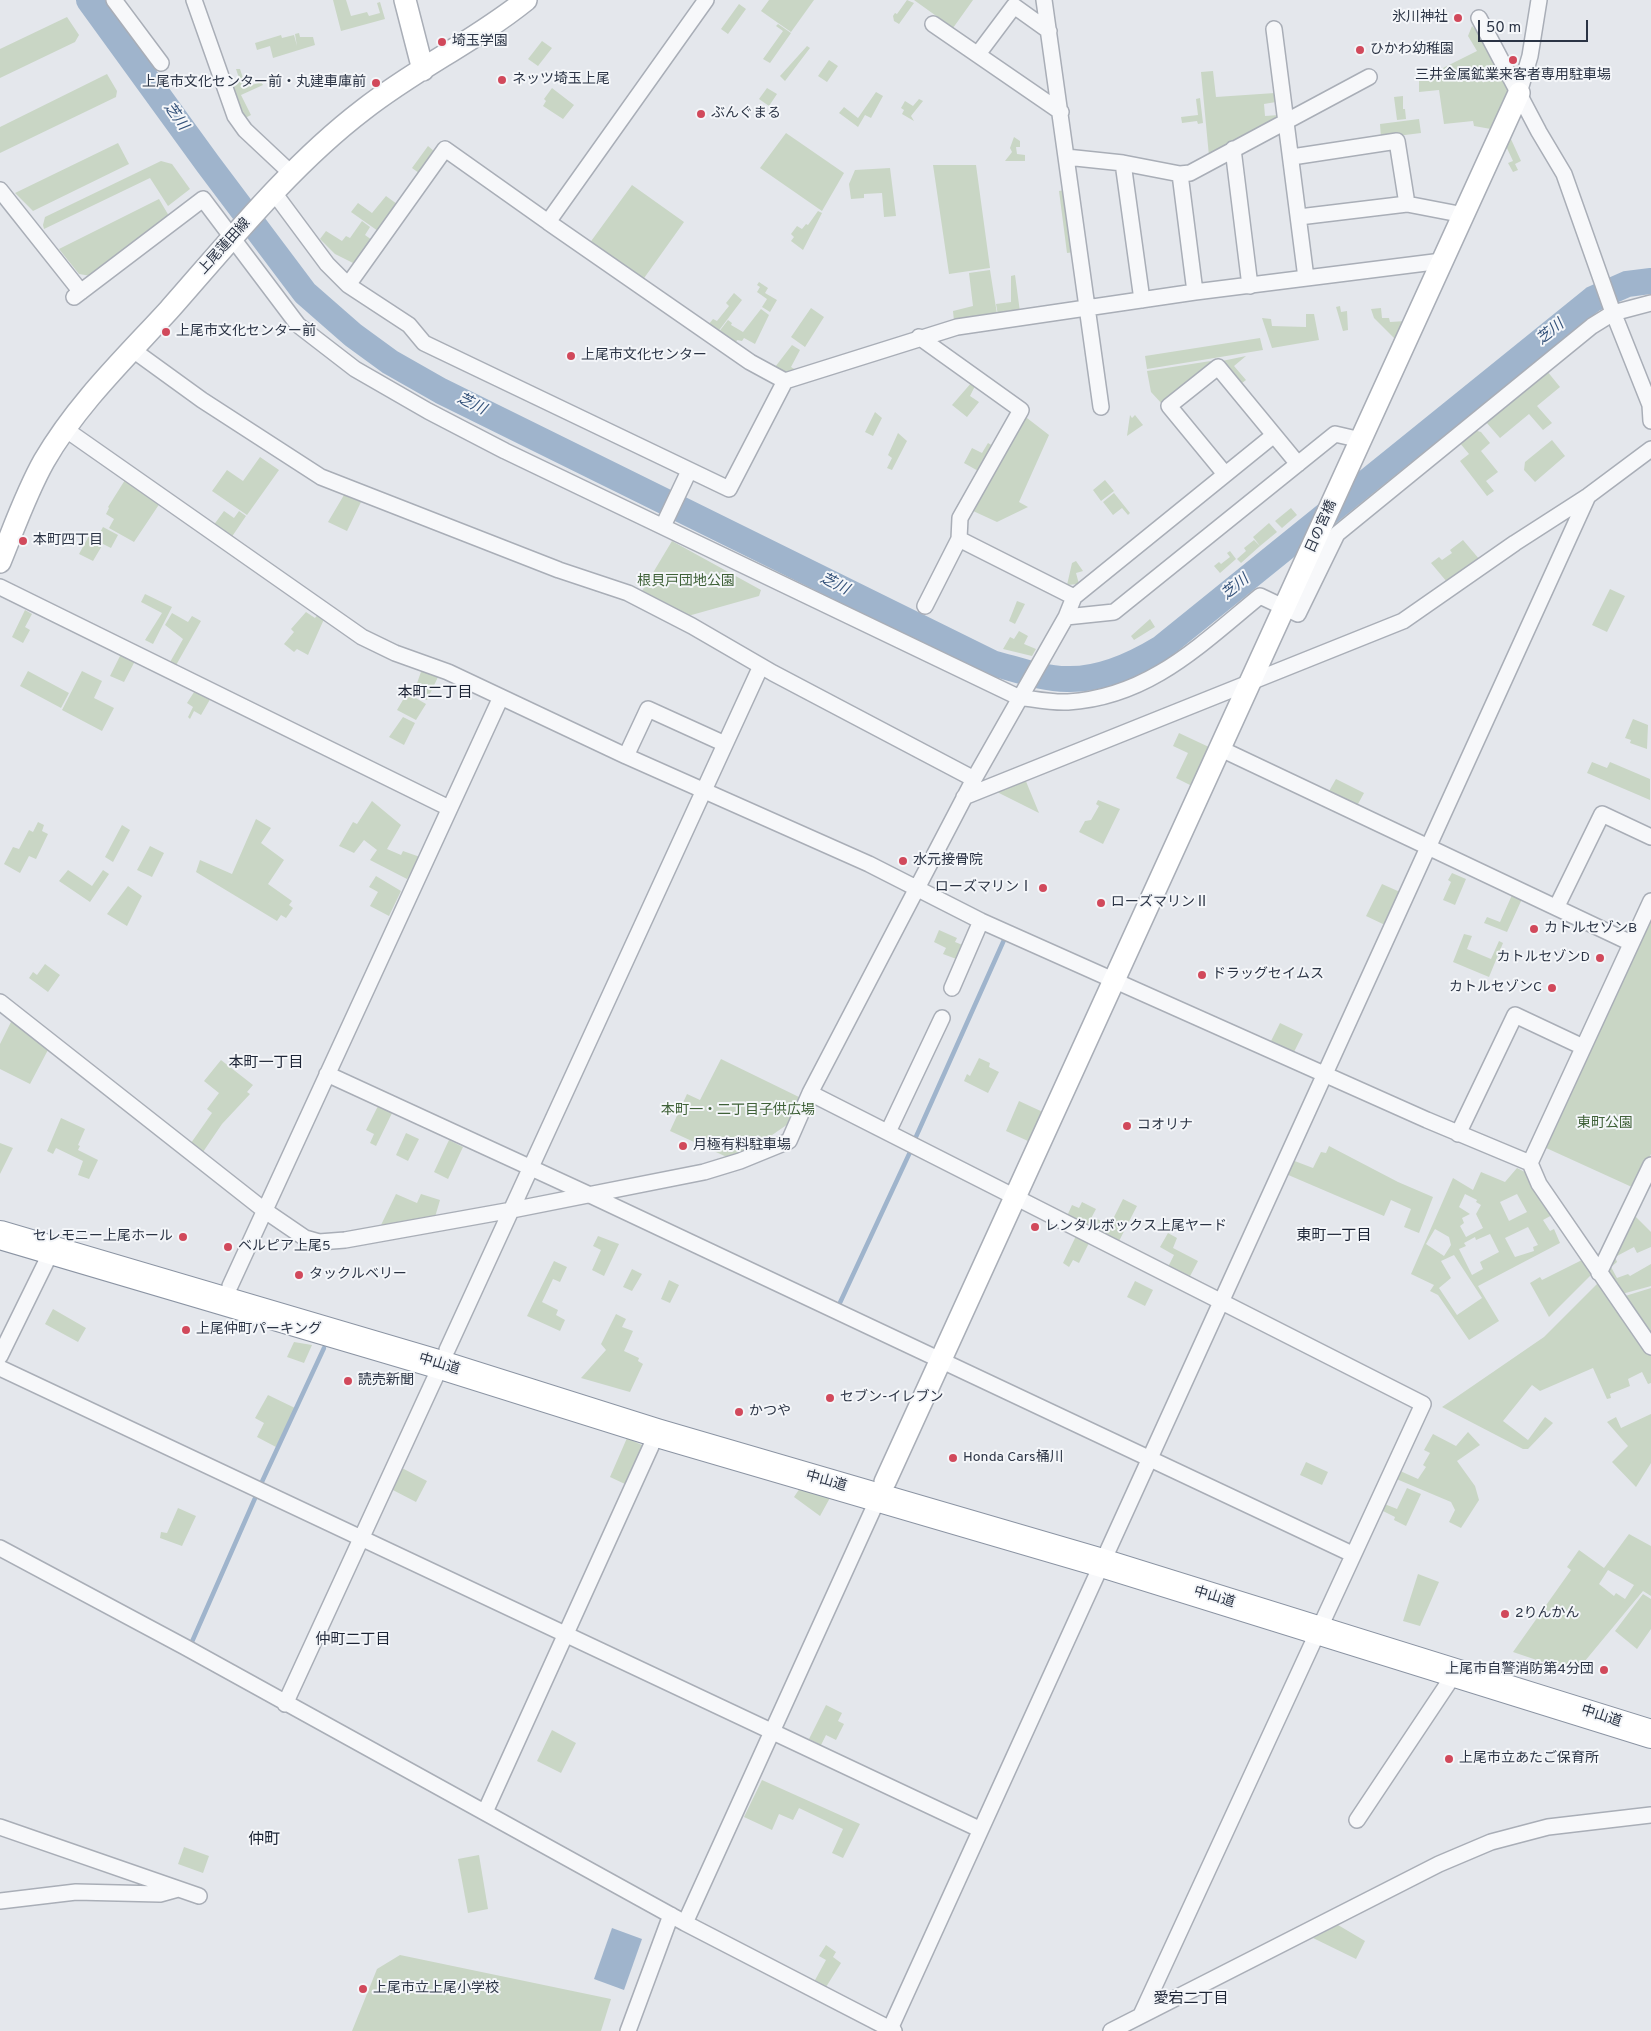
<!DOCTYPE html>
<html>
<head>
<meta charset="utf-8">
<style>
  body { margin:0 }
  #map { position:relative; width:1651px; height:2031px; overflow:hidden; background:#e4e7ec; font-family:Overpass,sans-serif }
  canvas { display:block }
  .scale { position:absolute; left:1478px; top:20px; width:110px; height:22px; box-sizing:border-box; border:2px solid #2b3445; border-top:0; padding-left:6px; font-size:15px; line-height:18px; white-space:nowrap; color:#2b3445; -webkit-text-stroke:4px #f4f6f9; paint-order:stroke }
</style>
</head>
<body>
<div id="map">
<canvas width="1651" height="2031"></canvas>
<div class="scale">50 m</div>
</div>
<script>
const ctx = document.querySelector('canvas').getContext('2d');
ctx.lineJoin = 'round';
function paint(path, color) { ctx.fillStyle = color; ctx.fill(path, 'evenodd'); }
function trace(path, color, width, dash) { ctx.strokeStyle = color; ctx.lineWidth = width; ctx.lineCap = dash ? 'butt' : 'round'; ctx.setLineDash(dash || []); ctx.stroke(path); }
function label(font, color, halo, rows, align = 'center') {
  ctx.font = font + ' Overpass,"Noto Sans JP",sans-serif'; ctx.lineWidth = 4; ctx.setLineDash([]); ctx.textBaseline = 'middle'; ctx.strokeStyle = halo; ctx.fillStyle = color; for (const [text, x, y, turn = 0] of rows) {
    ctx.save(); ctx.translate(x, y); ctx.rotate((+turn || 0) * Math.PI / 180); ctx.textAlign = isNaN(turn) ? turn : align; if (halo) ctx.strokeText(text, 0, 0); ctx.fillText(text, 0, 0); ctx.restore();
  }
}
paint(new Path2D(`
  M333,0H346L351,16L367,12L369,16L380,13L377,3L380,2L385,19L341,31Z
  M769,0H814L791,32L761,11Z
  M907,0L914,3L899,24L894,21L893,16L895,13L897,14Z
  M914,0H973L953,28Z
  M739,4L746,9L728,34L721,29Z
  M67,17L79,35L75,42L0,78V49Z
  M778,24L791,33L770,63L763,59L783,31L776,26Z
  M1472,26L1487,41L1510,91L1491,129L1474,126L1473,121L1444,124L1439,90L1419,92V80L1435,78L1433,73L1477,51L1468,36Z
  M299,33L300,37H313L315,45L273,58L270,46L257,50L255,43L281,35L282,38L294,35L297,46L295,34Z
  M542,41L552,48L538,66L528,59Z
  M807,46L810,48L785,81L780,76Z
  M829,60L838,66L827,82L818,76Z
  M236,69H240L246,87L261,82L263,85L241,95L251,115L243,119L227,81L239,78Z
  M1213,71L1216,97L1275,93L1276,102L1264,104L1265,116L1279,115L1275,121L1209,156L1201,72Z
  M107,74L117,91L116,97L0,153V127Z
  M552,88L574,105L563,119L543,106L546,101L544,99Z
  M767,88L777,94L769,106L759,99Z
  M876,92L883,96L871,118L865,115L858,127L839,113L844,107L858,118Z
  M1403,96V109H1405L1406,119L1397,120L1394,97Z
  M1200,98L1203,123L1198,124L1197,121L1182,123L1181,117L1198,115L1196,99Z
  M919,99L923,101L911,116L914,121L902,114L904,110L901,108L905,101L913,106Z
  M1419,119L1421,133L1381,138L1380,124Z
  M786,133L844,173L822,211L760,168Z
  M1014,137L1020,141V147H1016L1017,154L1025,155V161H1005L1012,152L1010,148Z
  M1510,137L1521,161L1515,164L1518,170L1513,172L1508,163L1513,161L1506,146Z
  M118,143L129,164L33,211L15,193Z
  M428,146L435,152L419,173L412,168Z
  M161,161L172,164L190,189L168,206L150,178L44,229L43,225L45,217Z
  M933,165H976L990,268L949,274Z
  M890,168L896,216L884,217L882,193L864,194V198L851,199L849,184L855,170Z
  M632,185L684,222L642,281L589,244Z
  M1065,190L1074,252L1067,253L1059,191Z
  M386,196L397,204L378,231L351,212L358,203L372,213Z
  M159,199L169,216L91,276L79,274L59,249Z
  M818,211L822,213L803,250L791,241L794,237L791,234L797,226L802,229L806,224L808,225Z
  M362,221L370,227L365,235L372,240L355,264L335,254L320,239L326,231L342,241L346,236L350,238Z
  M990,270L997,314L954,321L953,311L973,306L969,273Z
  M1015,275L1020,312L998,315L996,304L1011,302V276Z
  M759,282L768,288L765,293L777,300L770,312L762,307L767,299L757,292L760,287L757,285Z
  M734,293L742,300L717,333L708,325L713,319L717,321L729,306L726,303Z
  M1340,306L1341,312L1347,311L1348,330L1343,331L1336,307Z
  M811,308L824,317L805,347L791,337Z
  M1381,308L1382,318H1389L1390,322L1406,321L1396,340L1374,318L1371,309Z
  M761,309L769,315L755,344L744,338L742,341L737,340L735,345L718,333L728,320L732,323L731,325L743,332Z
  M1306,314H1314L1319,340L1272,348L1262,318L1271,319L1272,326L1306,327Z
  M1260,338L1263,350L1147,369L1145,356Z
  M792,345L800,350L791,367L796,370L783,375L772,371Z
  M1246,356L1234,366L1246,380L1242,383L1222,361Z
  M1217,360L1163,405L1151,392L1147,371Z
  M1547,371L1560,387L1537,406L1552,423L1543,430L1529,414L1500,438L1486,422Z
  M972,382L976,384L970,396L979,402L967,417L952,405Z
  M875,412L882,418L873,436L865,432Z
  M1130,415L1132,418L1135,415L1143,425L1127,436Z
  M1027,418L1049,435L1019,502L1028,507L997,522L971,510L1020,419Z
  M1474,430L1481,432L1490,443L1481,451L1498,472L1486,481L1494,491L1487,496L1460,461L1469,454L1459,442Z
  M898,433L907,441L892,470L887,468L892,458L888,455Z
  M1552,440L1565,456L1535,482L1524,470L1525,462Z
  M988,443L993,446L980,472L964,463L972,448L982,453Z
  M260,457L279,470L247,515L212,491L227,470L243,481Z
  M125,480L160,503L134,542L109,528L114,519L106,514L109,508L108,507Z
  M1105,480L1114,491L1101,501L1093,490Z
  M1114,493L1130,513L1128,515L1122,508L1113,515L1103,502Z
  M344,495L361,502L347,531L328,522Z
  M1291,508L1297,515L1282,528L1275,521Z
  M224,511L234,518L239,511L246,516L231,538L213,526Z
  M1269,523L1277,532L1260,546L1253,537Z
  M103,527L118,535L111,548L103,544L93,561L79,554L90,534L97,538Z
  M1254,540L1260,546L1241,563L1237,559L1246,551L1244,548Z
  M1463,540L1480,560L1447,582L1431,563L1439,557L1442,560L1452,553L1450,550Z
  M672,541L761,590L759,596L688,616L642,591Z
  M1230,551L1236,559L1220,573L1214,566L1219,562L1221,564L1230,557L1227,553Z
  M1076,561L1083,571L1076,573L1079,584L1067,585L1072,563Z
  M1610,589L1625,596L1607,632L1592,625Z
  M145,594L172,607L153,644L145,640L162,613L141,602Z
  M1017,601L1025,604L1015,624L1009,621Z
  M25,610L32,614L25,627L30,630L23,643L12,637Z
  M306,612L315,618L319,613L325,617L308,655L297,649L294,652L284,644L294,632L291,629Z
  M172,613L188,622L192,616L201,621L175,667L169,664L183,639L165,625Z
  M1150,619L1155,627L1134,640L1131,636Z
  M1019,631L1028,636L1024,644L1036,649L1032,656L1003,649L1010,637L1014,639Z
  M121,654L135,661L124,682L110,676Z
  M422,669L438,677L427,700L408,692L412,685L416,686Z
  M28,671L69,693L61,708L20,686Z
  M82,671L102,681L94,698L114,708L102,731L62,710Z
  M196,689L212,696L201,715L194,711L190,719L188,717L193,707L187,703Z
  M407,693L426,704L416,720L397,710Z
  M403,717L415,723L404,745L389,737Z
  M1633,719L1648,725L1647,749L1630,743L1631,740L1625,738Z
  M1179,733L1211,748L1192,786L1176,778L1188,753L1173,746Z
  M1592,762L1607,768L1610,762L1650,779V800L1587,773Z
  M1025,779L1039,813L995,791Z
  M1336,779L1364,793L1358,804L1350,805L1328,793Z
  M1098,800L1120,809L1103,844L1079,832L1085,821L1091,820L1099,806L1096,804Z
  M372,801L401,825L387,849L401,855L403,851L420,857L407,879L370,860L377,850L364,840L354,853L339,846L353,822L357,824Z
  M256,819L271,828L261,843L284,860L268,884L292,901L289,905L293,908L286,918L281,915L277,921L196,872L200,860L232,874Z
  M38,822L44,825L42,831L48,834L36,859L29,856L20,873L4,864L13,847L19,849L29,830L33,832Z
  M122,825L130,830L113,862L105,857Z
  M150,846L164,853L152,877L137,870Z
  M68,870L92,886L103,870L109,874L90,902L59,881Z
  M1452,873L1466,879L1455,905L1443,900L1451,882L1448,880Z
  M376,876L401,891L389,916L370,906L378,892L369,887Z
  M1382,884L1400,892L1385,925L1366,916Z
  M128,886L142,896L127,926L107,914Z
  M1512,895L1522,899L1507,932L1484,923L1487,917L1500,922Z
  M1651,910V1154L1634,1188L1544,1147Z
  M939,930L957,938L955,942L965,946L959,960L943,954L946,948L934,942Z
  M1464,934L1472,936L1467,949L1491,959L1499,941L1503,943L1489,977L1453,962Z
  M45,964L60,975L48,992L29,978L33,972L37,975Z
  M12,1020L49,1048L30,1084L0,1069V1044Z
  M1280,1023L1303,1034L1293,1054L1270,1043Z
  M979,1058L990,1063L989,1067L999,1072L988,1093L964,1081L967,1074L970,1076Z
  M721,1059L801,1098L788,1124L749,1151L729,1158L670,1131L687,1094L700,1100Z
  M221,1060L253,1085L247,1092L250,1094L222,1124L203,1152L191,1143L212,1113L207,1109L219,1093L204,1081Z
  M1019,1101L1045,1113L1033,1139L1028,1141L1006,1131Z
  M380,1102L394,1109L376,1146L370,1143L374,1134L366,1130Z
  M61,1118L85,1129L78,1145L80,1146L78,1150L98,1160L89,1179L78,1175L83,1161L56,1148L53,1154L47,1151Z
  M406,1133L419,1139L408,1161L396,1155Z
  M449,1140L463,1147L448,1179L434,1172Z
  M0,1143L13,1148L0,1174Z
  M1329,1146L1398,1182L1433,1197L1419,1233L1404,1227L1411,1209L1391,1200L1384,1216L1286,1174L1292,1160L1313,1168L1321,1152L1326,1153Z
  M1517,1168L1527,1173L1554,1214L1543,1220L1550,1231L1554,1229L1560,1243L1478,1286L1499,1321L1469,1340L1438,1295L1430,1291L1434,1285L1411,1274L1453,1178L1473,1190L1481,1172L1505,1182ZM1465,1194L1477,1200L1476,1202L1481,1205L1476,1214L1483,1228L1466,1237L1460,1226L1464,1223L1462,1218L1470,1214L1459,1207ZM1517,1194L1527,1212L1509,1221L1500,1202ZM1528,1227L1538,1245L1533,1247L1534,1251L1515,1257L1505,1238ZM1435,1229L1449,1237L1451,1245L1444,1256L1426,1244ZM1490,1234L1499,1252L1480,1262L1483,1269L1472,1275L1459,1249L1466,1246L1464,1243L1475,1237L1476,1240ZM1454,1255L1482,1298L1457,1315L1439,1288L1451,1278L1441,1261Z
  M396,1194L417,1203L421,1194L440,1200L435,1217L381,1225Z
  M1123,1199L1137,1206L1118,1243L1089,1229L1095,1218L1110,1225Z
  M1082,1202L1096,1209L1087,1226L1067,1216L1072,1205L1079,1208Z
  M1633,1214L1651,1232V1247L1637,1253L1634,1247L1615,1257L1617,1262L1611,1267L1617,1278L1628,1274L1630,1276L1651,1264V1286L1622,1294L1607,1273Z
  M1168,1233L1177,1238L1173,1248L1198,1261L1188,1280L1167,1269L1174,1255L1160,1247Z
  M598,1236L619,1244L604,1276L592,1270L601,1250L593,1246Z
  M1076,1236L1089,1243L1079,1263L1073,1260L1069,1267L1063,1263Z
  M1584,1259L1592,1274L1549,1317L1530,1283L1540,1277L1542,1280Z
  M554,1261L567,1267L560,1282L553,1279L542,1302L558,1310L556,1315L565,1320L560,1331L527,1316Z
  M632,1269L642,1274L632,1291L623,1287Z
  M669,1280L679,1285L670,1303L661,1299Z
  M1135,1281L1153,1290L1145,1306L1127,1297Z
  M1598,1283L1603,1285L1651,1356V1383L1648,1384L1642,1372L1628,1379L1630,1386L1610,1394L1611,1398L1607,1399L1593,1368L1540,1391L1532,1385L1503,1421L1528,1440L1545,1417L1553,1423L1528,1449H1523L1442,1407L1544,1337Z
  M1651,1288V1339L1622,1297Z
  M53,1309L86,1328L78,1342L45,1324Z
  M616,1314L626,1319L622,1327L633,1331L624,1351L639,1358L638,1361L643,1364L630,1392L581,1378L606,1350L601,1344Z
  M294,1342L312,1345L304,1363L287,1357Z
  M268,1395L295,1408L276,1447L257,1437L264,1423L255,1418Z
  M1651,1414V1463L1636,1487L1612,1462L1628,1446L1607,1422L1616,1417L1621,1428Z
  M1468,1432L1480,1445L1457,1461L1475,1486L1479,1500L1461,1528L1449,1522L1455,1510L1451,1502L1394,1478L1398,1470L1418,1479L1426,1467L1423,1465L1430,1453L1424,1450L1433,1434L1456,1446Z
  M627,1438L644,1446L627,1485L610,1477Z
  M1306,1462L1328,1472L1322,1485L1300,1475Z
  M400,1467L427,1481L416,1502L389,1488Z
  M800,1488L831,1496L820,1516L794,1497Z
  M1407,1488L1421,1494L1406,1526L1394,1520L1395,1517L1379,1509L1382,1503L1397,1509Z
  M178,1508L196,1516L182,1546L160,1538L161,1532L167,1533Z
  M1629,1534L1651,1546V1596L1643,1591L1575,1673L1513,1652L1571,1570L1567,1567L1579,1550L1604,1568ZM1608,1570L1634,1585L1625,1599L1616,1593L1614,1596L1599,1584Z
  M1418,1574L1439,1582L1420,1626L1403,1621Z
  M1643,1594L1651,1599V1629L1637,1649L1615,1631Z
  M826,1705L842,1713L838,1721L844,1724L836,1740L826,1735L821,1745L809,1739Z
  M552,1730L576,1743L561,1773L537,1761Z
  M762,1780L860,1824L843,1858L832,1853L843,1829L799,1808L793,1820L779,1814L772,1830L744,1817Z
  M184,1847L209,1856L203,1873L178,1864Z
  M479,1855L488,1909L468,1913L458,1859Z
  M1338,1925L1365,1941L1356,1959L1313,1938Z
  M826,1945L836,1952L833,1957L841,1963L826,1987L814,1982L826,1960L819,1956Z
  M400,1955L611,1999L601,2031H352L377,1969Z`), '#c9d6c5');
paint(new Path2D(`
  M612,1928L642,1939L624,1990L594,1979Z`), '#9fb4cc');
trace(new Path2D(`
  M915,1139L1004,940
  M838,1307L911,1150
  M260,1486L324,1348
  M191,1644L256,1496`), '#9fb4cc', 4.5);
trace(new Path2D(`
  M89,0L208,164L305,293L353,335L390,362L441,391L992,663C1016,669 1042,679 1067,679C1101,680 1133,665 1161,648L1593,299L1627,284L1651,281`), '#9fb4cc', 26);
const street = new Path2D(`
  M114,0L161,63
  M194,0L235,116L245,130L293,175
  M706,0L548,222L750,362L785,381
  M1044,0L1101,407
  M1479,18L1539,132L1564,174L1611,307L1650,405L1651,421
  M933,24L1061,112
  M1274,29L1306,278
  M978,54L1014,6L1049,31
  M1519,93L1530,56L1539,0
  M1233,149L1250,286
  M1066,157L1123,163L1180,174L1190,173L1369,77
  M1292,157L1397,141L1407,204
  M1123,163L1142,300
  M1180,174L1195,292
  M0,190L81,292
  M275,194L327,264L348,285L409,325L424,343L729,489L785,381L957,327L1195,292L1442,261
  M1299,217L1407,204L1464,215
  M348,285L445,149L548,222
  M74,297L203,199L298,325L355,369L428,411L505,451L1018,697C1034,699 1052,703 1068,702C1149,697 1200,645 1260,596L1298,614L1337,534L1592,326L1613,313L1651,303
  M919,337L1021,410L960,518L959,539L925,606
  M133,350L202,400L321,477L559,570L628,593L692,626L773,673L974,779
  M65,429L362,637L395,653L448,672L626,756L869,864L981,921L1427,1120L1530,1163L1539,1184L1651,1347
  M1225,474L1169,406L1218,367L1298,464
  M663,526L689,471
  M959,539L1074,597
  M0,587L449,808
  M1066,617L1114,612L1335,434L1361,440
  M1219,748L1631,943
  M626,756L648,709L725,744
  M964,797L1403,621L1515,543L1588,496L1651,449
  M1557,906L1602,814L1651,837
  M952,988L981,921
  M0,1002L264,1210L305,1238L319,1242L345,1240L512,1210L704,1172L740,1161L789,1141L810,1093L974,779L1066,617L1074,597L1274,435
  M327,1074L590,1195L1352,1554
  M810,1093L1423,1404L1141,2015
  M888,1132L942,1018
  M1458,1134L1515,1015L1583,1047
  M1530,1163L1651,901
  M1599,1273L1651,1165
  M230,1286L501,697
  M447,1350L761,666
  M0,1356L52,1250
  M0,1368L979,1829
  M0,1548L185,1647L685,1923L894,2031
  M285,1704L441,1365
  M485,1812L657,1433
  M1357,1820L1455,1673
  M0,1827L199,1896
  M0,1901L76,1892L160,1894L178,1889
  M685,1923L881,1492
  M890,2029L1588,496
  M628,2031L671,1915
  M1111,2031L1439,1864L1491,1842L1548,1827L1651,1815`);
const secondary = new Path2D(`
  M405,0L423,70
  M0,562C14,528 26,493 44,461C77,404 125,358 169,310C229,242 291,165 363,110C415,69 475,41 526,0
  M885,1482L1519,93`);
const highway = new Path2D(`
  M0,1235L441,1365L657,1433L1102,1563L1651,1734`);
trace(street, '#a9aeb7', 18);
trace(secondary, '#a9aeb7', 24);
trace(highway, '#8b94a3', 30);
trace(street, '#f7f8fa', 15);
trace(secondary, '#fff', 21);
trace(highway, '#fff', 28);
for (const [x, y, r, color] of [
  [1458,18,5,"#d1495b"],
  [442,42,5,"#d1495b"],
  [1360,50,5,"#d1495b"],
  [1513,60,5,"#d1495b"],
  [502,80,5,"#d1495b"],
  [376,83,5,"#d1495b"],
  [701,114,5,"#d1495b"],
  [166,332,5,"#d1495b"],
  [571,356,5,"#d1495b"],
  [23,541,5,"#d1495b"],
  [903,861,5,"#d1495b"],
  [1043,888,5,"#d1495b"],
  [1101,903,5,"#d1495b"],
  [1534,929,5,"#d1495b"],
  [1600,958,5,"#d1495b"],
  [1202,975,5,"#d1495b"],
  [1552,988,5,"#d1495b"],
  [1127,1126,5,"#d1495b"],
  [683,1146,5,"#d1495b"],
  [1035,1227,5,"#d1495b"],
  [183,1237,5,"#d1495b"],
  [228,1247,5,"#d1495b"],
  [299,1275,5,"#d1495b"],
  [186,1330,5,"#d1495b"],
  [348,1381,5,"#d1495b"],
  [830,1398,5,"#d1495b"],
  [739,1412,5,"#d1495b"],
  [953,1458,5,"#d1495b"],
  [1505,1614,5,"#d1495b"],
  [1604,1670,5,"#d1495b"],
  [1449,1759,5,"#d1495b"],
  [363,1989,5,"#d1495b"]
]) { const dot = new Path2D(); dot.arc(x, y, r, 0, 2 * Math.PI); ctx.fillStyle = color; ctx.fill(dot); trace(dot, '#f4f6f9', 2); }
label('14px', '#2b3445', '#f4f6f9', [
  ["氷川神社",1448,18,"right"],
  ["埼玉学園",452,42],
  ["ひかわ幼稚園",1370,50],
  ["三井金属鉱業来客者専用駐車場",1513,76,"center"],
  ["ネッツ埼玉上尾",512,80],
  ["上尾市文化センター前・丸建車庫前",366,83,"right"],
  ["ぶんぐまる",711,114],
  ["上尾市文化センター前",176,332],
  ["上尾市文化センター",581,356],
  ["本町四丁目",33,541],
  ["水元接骨院",913,861],
  ["ローズマリンⅠ",1033,888,"right"],
  ["ローズマリンⅡ",1111,903],
  ["カトルセゾンB",1544,929],
  ["カトルセゾンD",1590,958,"right"],
  ["ドラッグセイムス",1212,975],
  ["カトルセゾンC",1542,988,"right"],
  ["コオリナ",1137,1126],
  ["月極有料駐車場",693,1146],
  ["レンタルボックス上尾ヤード",1045,1227],
  ["セレモニー上尾ホール",173,1237,"right"],
  ["ベルピア上尾5",238,1247],
  ["タックルベリー",309,1275],
  ["上尾仲町パーキング",196,1330],
  ["読売新聞",358,1381],
  ["セブン-イレブン",840,1398],
  ["かつや",749,1412],
  ["Honda Cars桶川",963,1458],
  ["2りんかん",1515,1614],
  ["上尾市自警消防第4分団",1594,1670,"right"],
  ["上尾市立あたご保育所",1459,1759],
  ["上尾市立上尾小学校",373,1989]
], 'left');
label('14px', '#2b3445', '#f4f6f9', [
  ["上尾蓮田線",225,247,-48],
  ["日の宮橋",1322,527,-66],
  ["中山道",439,1365,17],
  ["中山道",826,1482,16],
  ["中山道",1214,1598,17],
  ["中山道",1601,1717,18]
]);
label('14px', '#3f6138', '#f4f6f9', [
  ["根貝戸団地公園",686,582],
  ["本町一・二丁目子供広場",738,1111],
  ["東町公園",1605,1124]
]);
label('italic 15px', '#34527a', '#f4f6f9', [
  ["芝川",175,117,54],
  ["芝川",1551,333,-39],
  ["芝川",471,405,26],
  ["芝川",834,585,26],
  ["芝川",1236,588,-39]
]);
label('15px', '#1d2536', '#f4f6f9', [
  ["本町二丁目",435,694],
  ["本町一丁目",266,1064],
  ["東町一丁目",1334,1237],
  ["仲町二丁目",353,1641],
  ["愛宕二丁目",1191,2000]
]);
label('16px', '#1d2536', '#f4f6f9', [
  ["仲町",264,1841]
]);
</script>
</body>
</html>
